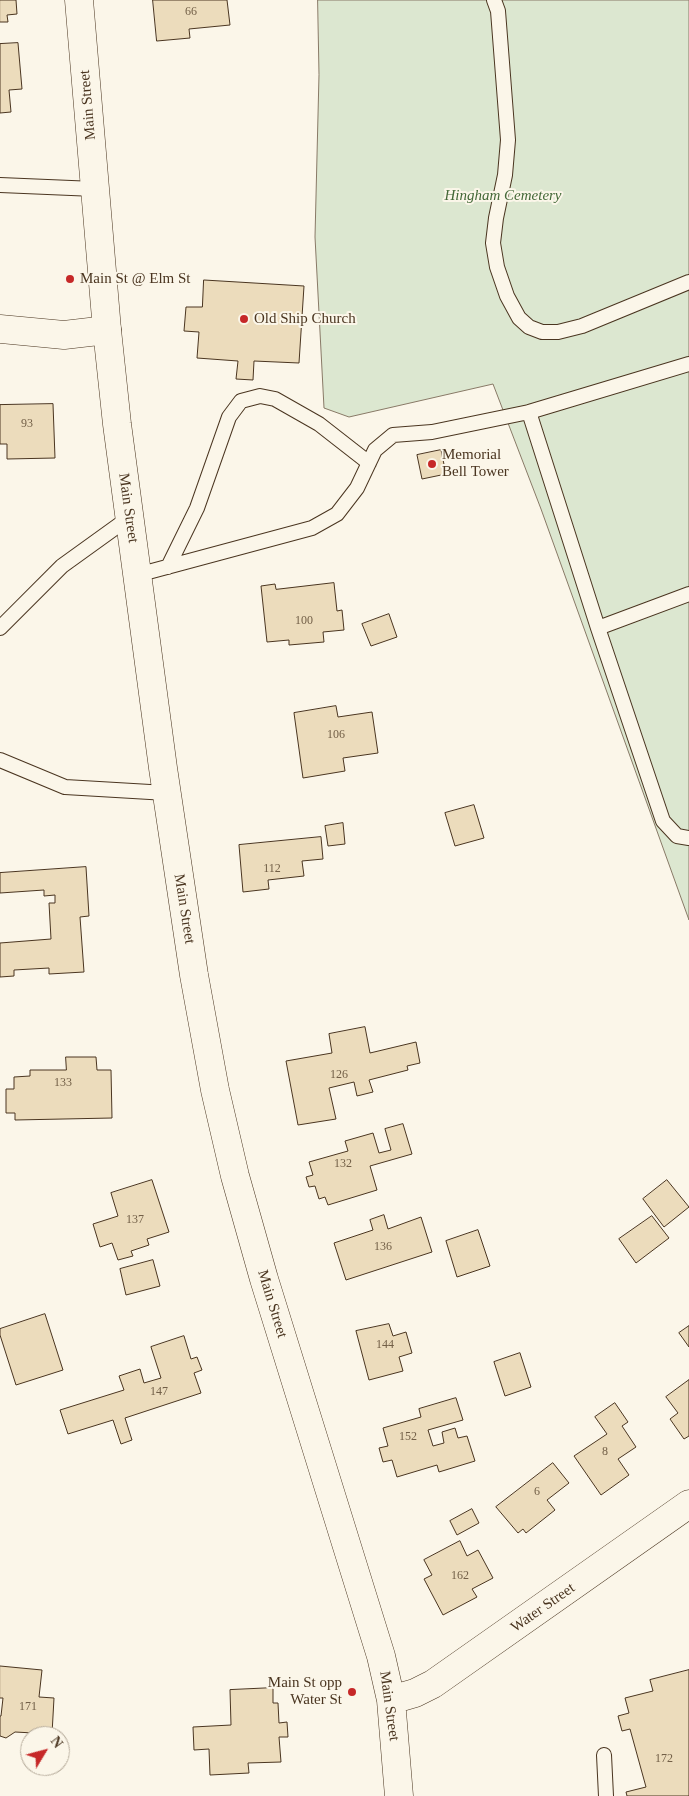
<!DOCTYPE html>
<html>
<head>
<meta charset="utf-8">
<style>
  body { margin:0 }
  #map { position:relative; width:689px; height:1796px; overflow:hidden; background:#fbf6e9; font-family:"Times New Roman",serif }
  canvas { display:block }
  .north { position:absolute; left:20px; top:1726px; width:50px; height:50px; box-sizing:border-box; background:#fbf6e9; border:1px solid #b4a999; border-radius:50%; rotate:53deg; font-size:14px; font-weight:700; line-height:20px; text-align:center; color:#4a3520 }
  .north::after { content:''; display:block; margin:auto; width:18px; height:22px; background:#c62828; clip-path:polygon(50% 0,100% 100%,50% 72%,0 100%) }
</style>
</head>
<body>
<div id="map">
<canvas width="689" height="1796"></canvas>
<div class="north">N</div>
</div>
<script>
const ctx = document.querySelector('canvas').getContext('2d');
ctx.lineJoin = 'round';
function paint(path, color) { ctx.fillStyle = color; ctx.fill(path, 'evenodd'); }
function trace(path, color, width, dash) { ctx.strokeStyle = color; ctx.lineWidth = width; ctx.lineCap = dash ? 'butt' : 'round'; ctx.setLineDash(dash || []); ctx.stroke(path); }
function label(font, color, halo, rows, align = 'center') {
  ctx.font = font + ' "Times New Roman",serif'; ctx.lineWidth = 4; ctx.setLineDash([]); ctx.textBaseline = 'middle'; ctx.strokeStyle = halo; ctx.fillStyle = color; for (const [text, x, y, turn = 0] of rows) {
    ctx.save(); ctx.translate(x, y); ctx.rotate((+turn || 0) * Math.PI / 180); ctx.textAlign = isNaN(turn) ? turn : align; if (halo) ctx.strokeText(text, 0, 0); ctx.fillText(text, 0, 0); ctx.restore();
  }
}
const green = new Path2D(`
  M318,0H689V920L541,509L493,384L349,417L324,408L315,237L319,75Z`);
paint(green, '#dce7d0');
trace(green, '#887966', 1);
const building = new Path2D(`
  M0,0H16L17,14L7,15L8,22H0Z
  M153,0H227L230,25L189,29L190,38L157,41Z
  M18,43L22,89L9,90L11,112L0,113V44Z
  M204,280L304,286L299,363L254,361L253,380L236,379L238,361L197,358L199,332L184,331L186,307H202Z
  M53,404L55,458L7,459V444H0V405Z
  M441,450L446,474L422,479L417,455Z
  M334,583L337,611L342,610L344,630L323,632L324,642L289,645V640L267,642L261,586L275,584L276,589Z
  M389,614L397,637L371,646L362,624Z
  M336,706L338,717L372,712L378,753L343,758L345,771L303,778L294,713Z
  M474,805L484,838L455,846L445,813Z
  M343,823L345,844L328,846L325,826Z
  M321,837L323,859L302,861L304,876L268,880L269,889L243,892L239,845Z
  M86,867L89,916L80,917L84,972L49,974V968L14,970V976L0,977V943L51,939L49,903H55V895L44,896V890L0,893V873Z
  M365,1027L370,1053L416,1042L420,1063L407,1066L408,1070L369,1080L373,1092L357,1096L354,1082L329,1088L336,1119L298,1125L286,1061L332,1053L329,1034Z
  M66,1057H96L97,1070H111L112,1118L15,1120V1113H6V1089H14V1077L30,1076V1070H66Z
  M403,1124L412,1154L370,1166L377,1190L328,1205L325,1197L319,1199L315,1186L309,1187L306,1177L313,1175L309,1162L348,1151L345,1141L373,1133L379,1153L391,1150L385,1129Z
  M152,1180L169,1232L147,1239L149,1245L131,1251L133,1256L118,1260L112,1243L100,1247L93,1224L118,1216L111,1193Z
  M667,1180L689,1207L664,1227L643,1199Z
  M384,1215L388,1229L421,1217L432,1252L346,1280L334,1243L373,1230L370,1220Z
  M652,1216L669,1238L636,1263L619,1239Z
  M478,1230L490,1266L457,1277L446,1241Z
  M153,1260L160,1286L126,1295L120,1269Z
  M45,1314L63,1370L16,1385L0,1335V1329Z
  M389,1324L393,1336L406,1332L412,1353L399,1357L403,1371L369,1380L356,1331Z
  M689,1326V1347L679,1333Z
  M184,1336L191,1359L197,1357L202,1370L194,1373L201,1393L125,1418L132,1440L121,1444L113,1420L68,1434L60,1410L124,1390L119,1376L140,1369L144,1383L161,1378L151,1347Z
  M520,1353L531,1387L505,1396L494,1362Z
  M689,1380V1436L684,1439L670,1419L678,1413L666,1397Z
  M456,1398L463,1420L428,1430L433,1446L444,1443L442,1432L455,1428L458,1438L467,1436L475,1461L439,1472L437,1465L397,1477L392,1460L383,1462L379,1448L388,1446L383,1428L421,1417L419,1409Z
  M615,1403L628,1422L622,1426L636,1447L618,1459L629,1475L601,1495L574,1456L607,1434L595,1417Z
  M553,1463L569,1483L547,1500L555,1510L526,1533L523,1529L518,1533L496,1507Z
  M472,1509L479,1523L457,1535L450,1521Z
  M460,1541L467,1556L478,1550L493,1578L472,1589L477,1597L443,1615L424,1579L432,1575L424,1560Z
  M0,1666L42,1670L39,1697L54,1698L52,1734L15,1732L6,1738L0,1736V1716H1L3,1698H0Z
  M689,1670V1796H627L626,1792L646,1787L630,1729L622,1731L618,1716L629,1713L625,1698L653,1691L650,1680Z
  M273,1688V1703H278L279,1723L287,1722L288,1737H279L281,1762L248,1763L249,1773L210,1775L209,1749L194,1750L193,1727L231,1725L230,1690Z`);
paint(building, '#ecdcbc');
trace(building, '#4a3520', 1);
const service = new Path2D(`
  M494,0L498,11L508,140L505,175L496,218L493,243L497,267L507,296L519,318L529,327L542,332H558L582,326L689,282
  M0,185L95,189
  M529,412L598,628L663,821L677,836L689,838
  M168,567L197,508L229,417L241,401L260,396L275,399L319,424L369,463
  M137,575L312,528L337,514L357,488L375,450L393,435L432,432L529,412L689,364
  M0,628L62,566L130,517
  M598,628L689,594
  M0,760L65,787L167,793
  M604,1755L606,1796`);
const tertiary = new Path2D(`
  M0,329L64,335L107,330`);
const secondary = new Path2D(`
  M79,0L107,330L117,424L163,768L194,975L215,1090L235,1176L264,1279L381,1656L391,1700L399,1796
  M391,1700L415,1693L433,1684L689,1504`);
trace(service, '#4a3520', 16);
trace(tertiary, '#4a3520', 29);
trace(secondary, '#4a3520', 29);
trace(service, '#fbf6e9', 14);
trace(tertiary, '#fbf6e9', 28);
trace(secondary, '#fbf6e9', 28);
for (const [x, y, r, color] of [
  [70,279,5,"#c62828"],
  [244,319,5,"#c62828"],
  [432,464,5,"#c62828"],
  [352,1692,5,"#c62828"]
]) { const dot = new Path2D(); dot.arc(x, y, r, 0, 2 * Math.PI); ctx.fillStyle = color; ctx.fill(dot); trace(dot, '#fbf6e9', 2); }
label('12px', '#725f47', null, [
  ["66",191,12],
  ["93",27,424],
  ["100",304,621],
  ["106",336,735],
  ["112",272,869],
  ["126",339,1075],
  ["133",63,1083],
  ["132",343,1164],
  ["137",135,1220],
  ["136",383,1247],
  ["144",385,1345],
  ["147",159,1392],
  ["152",408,1437],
  ["8",605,1452],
  ["6",537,1492],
  ["162",460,1576],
  ["171",28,1707],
  ["172",664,1759]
]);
label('15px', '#4a3520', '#fbf6e9', [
  ["Main Street",88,105,-95],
  ["Main Street",128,508,82],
  ["Main Street",184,909,81],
  ["Main Street",272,1304,73],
  ["Water Street",543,1608,-35],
  ["Main Street",389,1706,82]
]);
label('italic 15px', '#436837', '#fbf6e9', [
  ["Hingham Cemetery",503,196]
]);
label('15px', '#4a3520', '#fbf6e9', [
  ["Main St @ Elm St",80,279],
  ["Old Ship Church",254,319],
  ["Memorial",442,455],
  ["Bell Tower",442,472],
  ["Main St opp",342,1683,"right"],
  ["Water St",342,1700,"right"]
], 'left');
</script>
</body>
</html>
